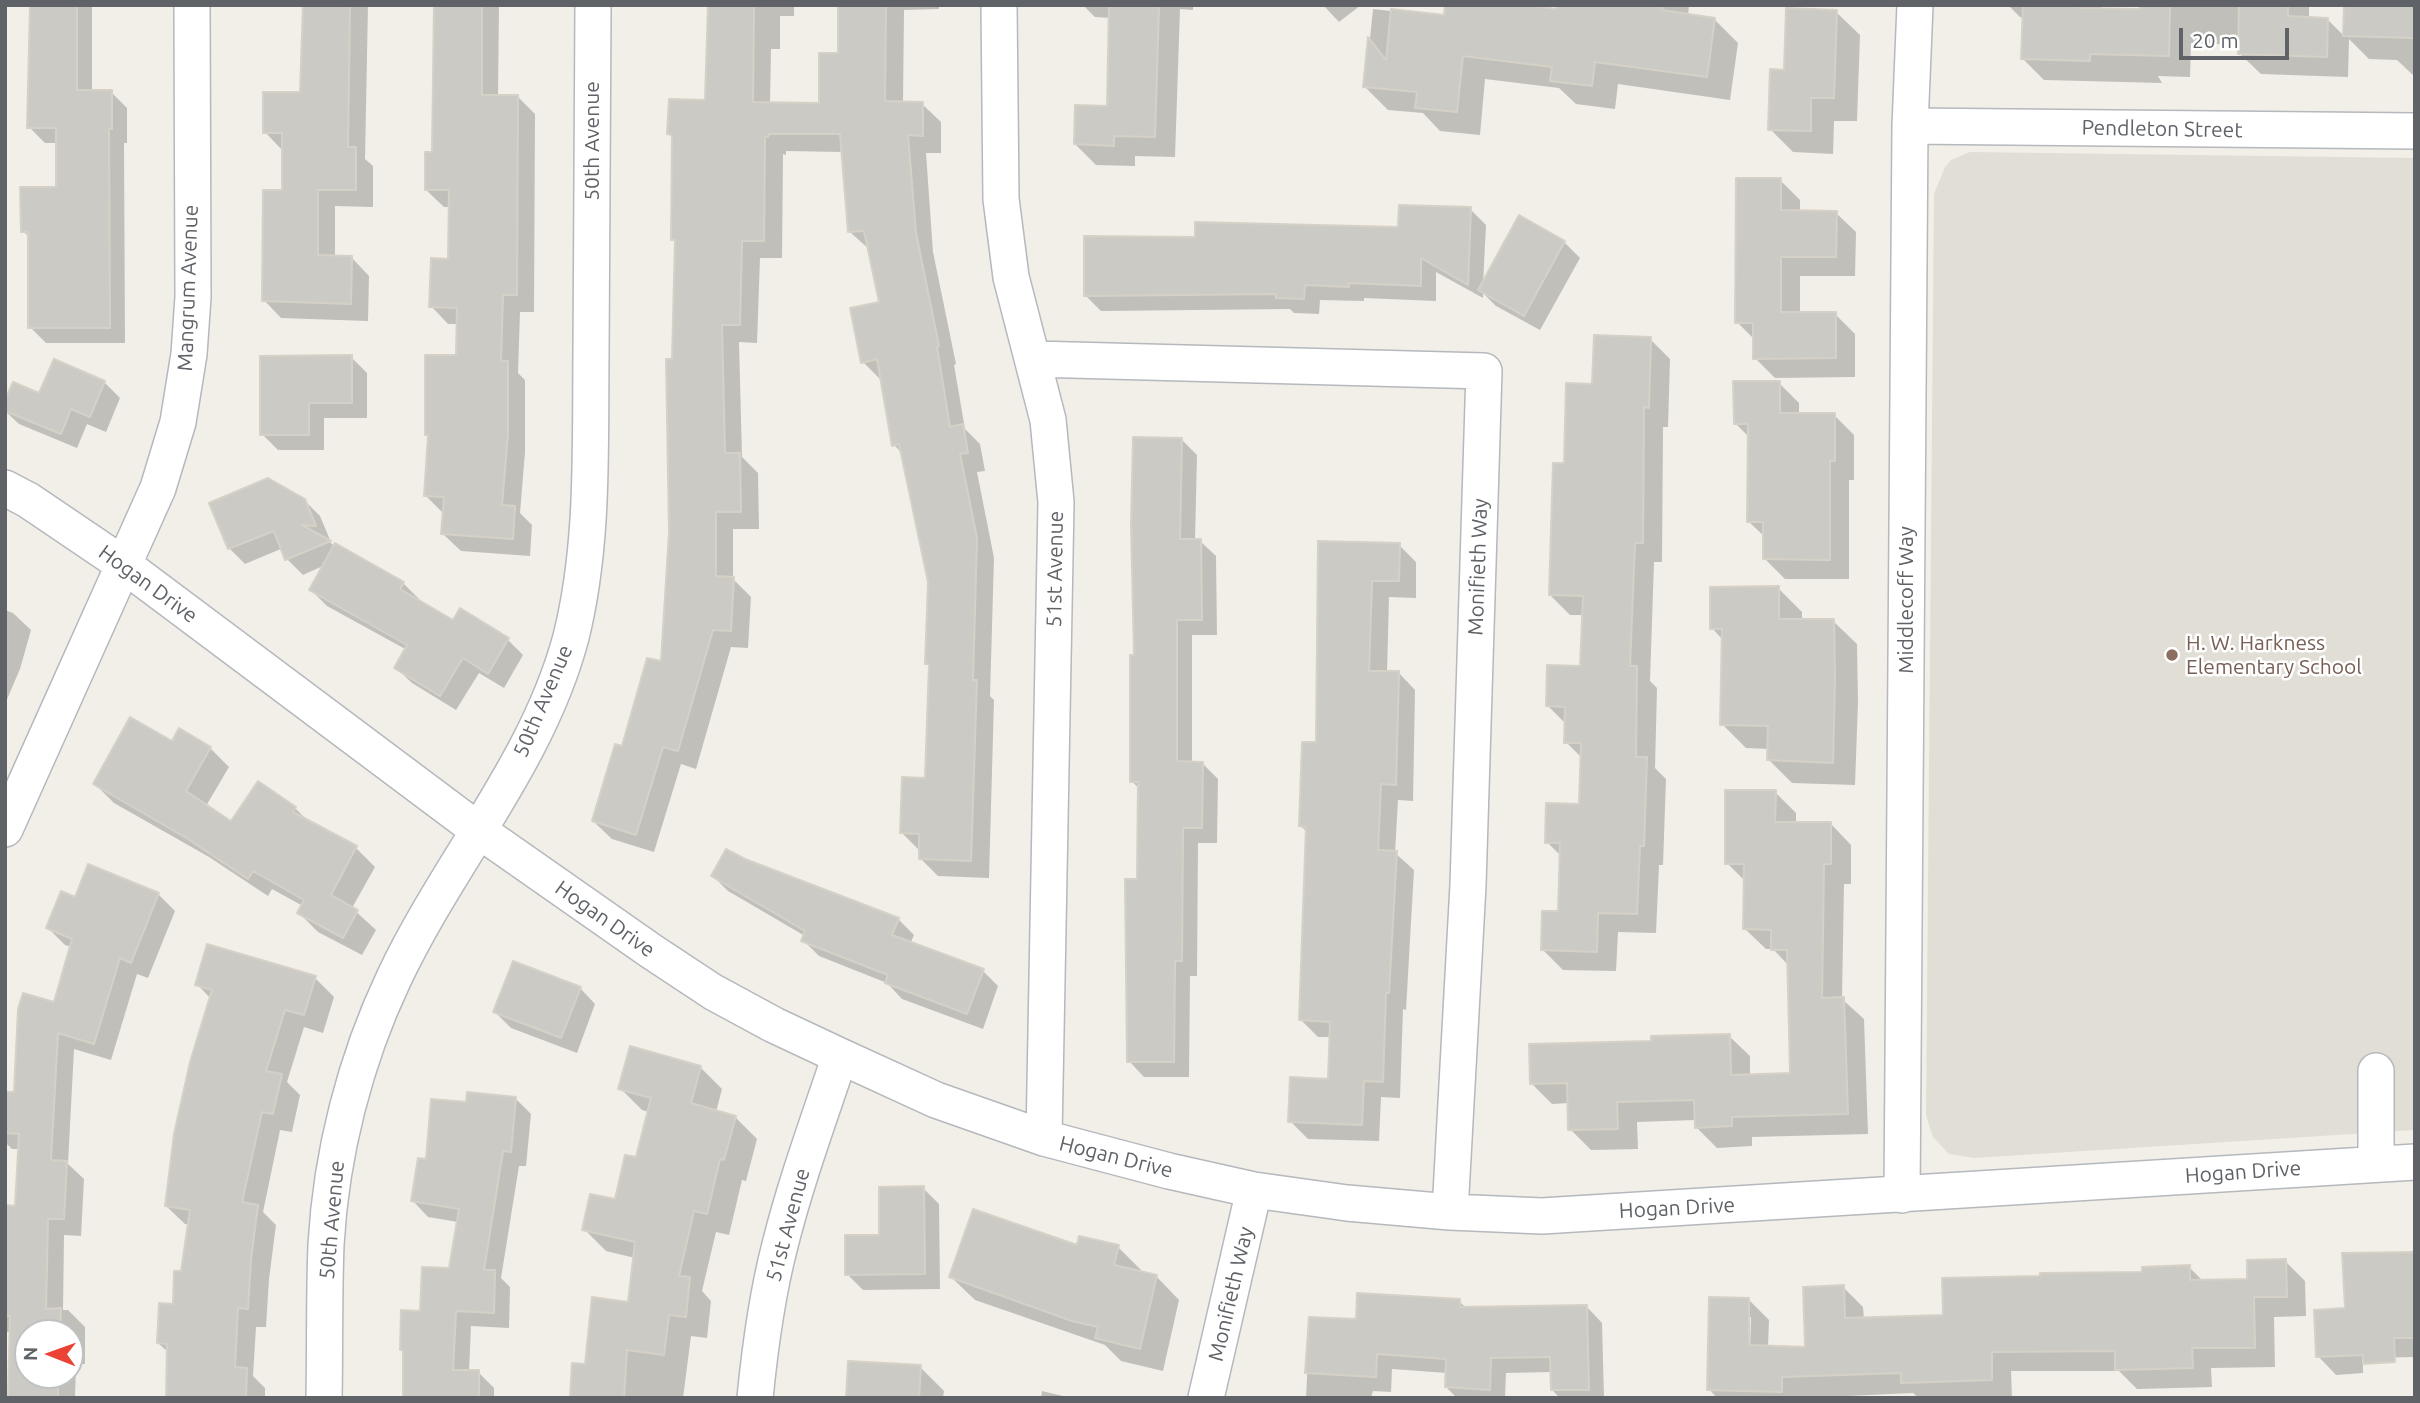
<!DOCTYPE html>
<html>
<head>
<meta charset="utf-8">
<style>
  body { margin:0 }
  #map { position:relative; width:2420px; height:1403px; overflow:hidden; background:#f1efe8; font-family:Ubuntu,sans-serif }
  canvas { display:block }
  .frame { position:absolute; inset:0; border:7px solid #5f6368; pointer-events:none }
  .north { position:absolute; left:14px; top:1319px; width:70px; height:70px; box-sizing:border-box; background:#fff; border:2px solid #bfc1c3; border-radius:50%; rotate:271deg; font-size:19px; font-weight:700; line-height:28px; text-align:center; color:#5f6368 }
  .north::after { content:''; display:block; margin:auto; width:24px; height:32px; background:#ea4335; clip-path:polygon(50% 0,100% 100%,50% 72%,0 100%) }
  .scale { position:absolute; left:2179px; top:28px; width:110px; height:32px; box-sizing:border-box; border:4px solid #5f6368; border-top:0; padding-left:9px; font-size:21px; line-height:24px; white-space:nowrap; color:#5f6368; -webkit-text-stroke:5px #fff; paint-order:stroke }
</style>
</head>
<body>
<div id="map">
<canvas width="2420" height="1403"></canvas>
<div class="frame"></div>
<div class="north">N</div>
<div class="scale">20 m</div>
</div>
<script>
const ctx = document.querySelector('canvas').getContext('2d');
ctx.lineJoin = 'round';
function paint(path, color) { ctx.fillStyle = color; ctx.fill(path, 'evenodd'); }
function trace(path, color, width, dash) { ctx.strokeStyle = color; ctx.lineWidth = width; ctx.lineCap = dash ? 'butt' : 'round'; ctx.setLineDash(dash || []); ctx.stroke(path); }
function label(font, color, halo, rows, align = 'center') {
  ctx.font = font + ' Ubuntu,sans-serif'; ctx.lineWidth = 5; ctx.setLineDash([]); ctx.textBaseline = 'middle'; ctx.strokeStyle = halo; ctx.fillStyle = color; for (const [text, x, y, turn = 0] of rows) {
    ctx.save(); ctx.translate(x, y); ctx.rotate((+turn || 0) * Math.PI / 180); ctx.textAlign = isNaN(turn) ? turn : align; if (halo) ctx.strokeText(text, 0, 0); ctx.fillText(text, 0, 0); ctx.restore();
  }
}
paint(new Path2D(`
  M1970,152L2415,158V1130L1974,1158L1949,1154L1933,1137L1926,1115L1934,194L1945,167L1951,160Z`), '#e1ded6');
paint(new Path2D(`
  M29,5H92V92H111L127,108V143H124L125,343H46L30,327V238L23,231L58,189V143H45L29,127L31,31Z
  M305,5H368L365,159L373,166V207L335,206V257L352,258L369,276L368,321L281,318L264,300L284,192L282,150L265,132L302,94Z
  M435,5H499L498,97H518L535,114L534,312H520L518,373L525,380V452L520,513L532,525L530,556L461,551L443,534V513L425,495L458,357L459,324H448L431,306L450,260L451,207H444L426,190L434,154Z
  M707,5H794V16H780V49H771L770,104L821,105L840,55V5H939V9L904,10L903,103L922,104L941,122V153H926L933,252L956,364L954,365L965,429L980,444L985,471L977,472L994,558L990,696L994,700L989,878L938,876L920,858V851L902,833L927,780L930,667L927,664L929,582L903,454L894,445L881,380L863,362L881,303L870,250L850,232L843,152L786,151V155L783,154L782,258H760L757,343L739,342L742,457L758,473L759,529H733V579L751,597L748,648L731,647L696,769L681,764L654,852L612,839L593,821L662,664L671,532L677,244L673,240L674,138L669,134L707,101L709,33L707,31Z
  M1083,5H1193V10L1180,9L1175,157L1135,156V166L1096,165L1075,144L1109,108L1111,18L1095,17Z
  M1323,5H1361L1339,22Z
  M1559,5H1689L1688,16L1714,19L1738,43L1730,100L1618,84L1615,109L1576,104L1559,88L1485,79L1480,135L1440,131L1423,113L1388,110L1365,87L1373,9L1445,17L1558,11Z
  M2008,5H2101L2100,21L2142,11V5H2309V19L2328,20L2345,37L2346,5H2415V77L2397,60L2369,59L2349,39L2348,77L2261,74L2239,53L2240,45L2191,43L2190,77L2158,76L2162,83L2044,80L2023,59L2024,18L2020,17Z
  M1836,12L1860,35L1857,121H1834L1833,154L1793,152L1770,129L1786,72Z
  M1780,180L1800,200V212L1836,213L1856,232L1855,276H1800V314H1835L1855,334V377L1775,378L1755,358V340L1737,322Z
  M1470,209L1486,225L1483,284L1564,242L1580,258L1540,330L1496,306L1483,293V298L1436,272V301L1364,298V301L1320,300L1319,314L1294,313L1290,309L1101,311L1085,295L1197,239L1400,228Z
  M1650,339L1670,359L1668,427H1663L1662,562H1654L1650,681L1657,688L1655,768L1666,779L1663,865H1659L1656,933L1618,932L1616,971L1563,970L1543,950L1560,913L1562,857L1547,842L1581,806L1582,758L1566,742V724L1548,706L1582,667L1584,615H1570L1550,595L1565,465L1594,385Z
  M351,357L367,373V418H324V450H278L262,434Z
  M104,382L120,398L106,432L87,424L77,448L19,424L5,411Z
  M1779,383L1799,403V415H1834L1854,435V480H1849V579H1785L1765,559V537L1749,522V437L1735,423Z
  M1181,439L1197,455L1195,541H1200L1216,556L1217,635H1192V763H1202L1218,779L1217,843H1198L1197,976H1190L1189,1077H1144L1129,1061L1139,881L1140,790L1132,781L1135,656Z
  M304,500L320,516L330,540H328L335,547L403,583L419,599L418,601L454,623L508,640L523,655L504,688L479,673L456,710L412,683L396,668L407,650L327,606L311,590L325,565L303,575L287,559L283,548L245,564L229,548Z
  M1320,543L1399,545L1416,562V598L1389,597L1387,673L1398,672L1415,690L1413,801L1398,800L1395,853L1414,870L1406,1010L1403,1009L1400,1098L1381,1097L1379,1141L1308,1139L1290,1121L1330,1081L1331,1037H1318L1301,1020L1307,832L1301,826L1318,744Z
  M1778,588L1802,612V621H1833L1857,644L1858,702L1855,785L1792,783L1769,760V749L1746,748L1722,724L1723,640L1712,628Z
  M5,610L13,613L31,630L20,669L5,704Z
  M173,743L210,748L229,767L206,806L231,823L295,808L311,824L356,848L375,867L352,908L376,930L362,955L318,932L299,913L303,906L272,889L268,896L209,857L114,803L95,784Z
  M1775,792L1796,813V824H1831L1851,845V884H1844L1842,999L1864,1019L1868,1134L1752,1137V1146L1717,1148L1696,1127V1120L1637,1122L1638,1149L1591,1150L1570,1129L1569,1103L1552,1104L1531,1083L1653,1043L1729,1036L1750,1056V1076L1792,1075L1789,966L1773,949H1766L1745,929L1746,882L1727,863Z
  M744,861L898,919L914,935L910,944L983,971L998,986L983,1029L902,999L887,983L819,956L803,940L805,936L728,891L713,876Z
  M158,894L175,911L148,978L137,974L111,1060L74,1049L68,1164L84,1179L81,1236L64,1235L63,1310H68L85,1327V1364H76L75,1398H10L12,1332H5V1207H17L20,1149H12L5,1142V1093L15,1094L55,1005L72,947L65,945L48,928L76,900ZM28,1333H70V1375H28Z
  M315,978L334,997L323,1033L304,1027L287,1082L300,1095L292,1132L280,1130L263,1212L276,1225L269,1279L266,1327H256L253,1376L265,1388V1398H167L169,1353L158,1343L174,1305L183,1273L190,1225L185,1224L166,1206L211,999L197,984Z
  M580,988L595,1004L577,1053L511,1028L495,1012Z
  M700,1067L722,1089L716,1112L735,1117L757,1139L746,1181L742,1180L729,1235L716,1232L702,1291L711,1301L707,1338L691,1336L683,1398H573L587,1366L630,1304L635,1258L606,1251L584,1229L617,1201L637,1159L649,1112L642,1110L620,1088Z
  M515,1098L531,1114L526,1166H519L501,1278L510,1287L509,1328L471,1326L469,1372H478L494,1388V1398H406L405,1353L401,1349L421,1313L450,1270L458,1222L428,1217L413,1201L427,1161L468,1104Z
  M923,1188L939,1204L940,1289L863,1290L847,1274Z
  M1118,1247L1141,1270V1273L1156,1276L1179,1300L1163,1371L1121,1361L1105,1345L975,1300L951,1277Z
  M2415,1254V1357L2363,1358V1373L2336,1375L2318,1356L2347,1310Z
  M2285,1261L2305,1281L2306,1316L2274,1317L2275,1367L2211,1368L2212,1387L2137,1389L2119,1371H2011L2012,1398H1919L1913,1393L1802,1398H1717L1709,1389L1749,1300L1769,1320L1768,1347L1807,1348L1843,1287L1863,1307L1864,1319L1945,1317L2144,1274L2189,1267L2204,1282L2249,1281ZM1747,1317H1751L1750,1354H1747Z
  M1459,1301L1467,1309L1587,1307L1602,1323L1604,1398H1560L1552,1390V1372L1506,1373L1505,1398H1457L1446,1387L1447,1373L1392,1369L1391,1392L1373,1391L1371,1398H1306L1310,1319L1358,1321Z
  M920,1367L944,1391L943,1398H847Z
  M1042,1391L1071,1398H1041Z`), '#0003');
const building = new Path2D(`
  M30,5H77V90H112V129H109L110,328H28V232H21L20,187H56V128H27Z
  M303,5H350L348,147H356V190H318V255L352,256L351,304L262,301L263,190H282V133H263V92H300Z
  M434,5H482V95H518L517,295H503L501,361H508V434L502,505L515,506L513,539L441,534L444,497L424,496L428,435H425V355H456L457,308L429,307L431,258L448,259L449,190H425V152H432Z
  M708,5H754L753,102L819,103V53H838V5H886L885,101L923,102V136L908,135L916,233L939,346L937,347L950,427L963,424L968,453L960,454L977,538L973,680H977L971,861L919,859V834L900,833L902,777L925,778L929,664H925L928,582L899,444L892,446L877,359L861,363L850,308L879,302L864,231L848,232L840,134H769L768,137H765L764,241H742L740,325H722L725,453H740L741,512H716V576L734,577L731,631L713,630L678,751L663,747L636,835L592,821L615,744L622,746L647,658L661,661L669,532L666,359H672L675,240H671L672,135L667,134L669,99L705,100Z
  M1109,5H1159L1155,137L1114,136V146L1074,144L1075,105L1107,106Z
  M1445,5H1529L1556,9L1557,5H1663L1662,10L1715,18L1707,77L1595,62L1592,86L1550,81L1552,67L1463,56L1457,112L1415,108L1417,92L1363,87L1368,37L1386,60L1391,9L1444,15Z
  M2023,5H2080V8L2140,9V5H2170L2169,56L2090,54V61L2021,59Z
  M2239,5H2288V16L2328,18L2327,57L2238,54Z
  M2344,5H2415V38L2343,36Z
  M1786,8L1837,10L1834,98H1811V131L1768,130L1770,69L1784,70Z
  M1736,178H1781V210L1837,211L1836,257H1781V312H1836V358L1753,359V323H1735Z
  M1399,205L1471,207L1468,285L1421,258V286L1349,283V287L1305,285L1304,299L1276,298V294L1084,296V236L1195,237V222L1398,227Z
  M1519,215L1565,241L1524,316L1478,290Z
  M1594,335L1651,337L1649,408L1644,407L1643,543H1635L1630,666H1637L1636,757H1647L1644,846H1640L1637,914L1598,913L1597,952L1541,950L1542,911H1558L1560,843H1545L1546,803L1579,804L1581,743H1564L1565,707L1546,706L1547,665L1580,666L1583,596L1549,595L1553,463H1564L1566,383L1592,384Z
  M352,355V403H309V435H260V356Z
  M54,359L105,381L90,417L71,409L61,434L5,411V400L13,382L39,393Z
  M1733,381H1780V413H1835V461H1830V560L1763,559V522H1747L1748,424H1734Z
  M1133,437L1182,438L1180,539H1201L1202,620H1177V761L1203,762L1202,828H1183L1182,961H1175L1174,1062H1127L1125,879H1137L1138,782H1130V655H1134L1131,525Z
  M268,478L305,499L316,526L302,525L331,541L285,560L274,531L228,549L209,503Z
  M1318,541L1400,543L1399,581H1372L1369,671H1399L1396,785L1381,784L1378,850L1397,851L1389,993H1386L1383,1082L1364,1081L1362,1125L1288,1122L1290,1077L1328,1079L1330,1022L1299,1020L1306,827L1299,826L1302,742H1316Z
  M335,543L404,582L400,589L453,620L460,608L509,638L488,674L463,658L440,696L394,668L407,645L309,590Z
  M1779,586V619H1834L1835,678L1833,763L1767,760L1768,726L1720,725L1722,629H1710V587Z
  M130,717L172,741L179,728L211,747L186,791L231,821L258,781L296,807L293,812L357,846L331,895L358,910L343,938L297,913L304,900L253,871L248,879L188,839L93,784Z
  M1725,790H1776L1775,822H1831V864H1824L1822,998L1844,997L1848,1114L1732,1117V1126L1695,1128L1694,1100L1617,1102L1618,1129L1568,1130L1567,1083L1530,1084L1529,1044L1651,1041V1036L1730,1034L1731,1075L1790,1073L1787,950H1771V930L1743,929L1744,864H1725Z
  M726,849L745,859L899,918L892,935L984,969L967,1014L885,983L888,975L801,941L805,931L711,876Z
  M88,864L159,893L131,963L120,958L94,1044L58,1033L51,1160L67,1161L64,1219H48L46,1309L61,1308L60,1333H28V1375H58V1398H8L10,1316H5V1205L15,1206L19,1134L5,1133V1092H14L18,1009L23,993L54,1002L72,939L46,928L61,891L75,897Z
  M207,944L316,976L304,1015L285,1010L266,1071L282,1074L273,1114L262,1112L242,1202L258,1205L251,1259L248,1309L238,1308L235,1367L247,1368L246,1398H166L167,1344L157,1343L159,1303L173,1304L174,1271H181L190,1210L165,1206L174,1134L190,1062L212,990L195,985Z
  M513,961L581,987L561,1038L493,1012Z
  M630,1046L701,1066L691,1103L736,1116L724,1160L720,1159L707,1214L694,1211L679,1276L690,1277L686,1317L669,1315L664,1355L627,1350L624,1398H570L572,1363L585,1364L592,1297L628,1302L635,1242L582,1230L590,1194L615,1199L625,1155L636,1157L651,1098L618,1089Z
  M467,1092L516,1097L511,1152L503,1151L484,1270H495L494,1313L456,1311L453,1370H479V1398H403V1350H400L401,1310L420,1311L422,1267L449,1268L459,1209L411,1201L418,1158L426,1159L431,1099L466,1102Z
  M924,1186L925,1274L845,1275V1235H879V1187Z
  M973,1209L1077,1245L1079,1236L1119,1245L1114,1265L1157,1275L1140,1349L1095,1338L1098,1327L1072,1321L949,1277Z
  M2415,1252V1338H2394L2395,1362L2363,1364V1355L2316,1357L2314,1310L2345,1308L2342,1253Z
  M2286,1259L2287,1297H2254L2255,1348H2192L2193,1368L2115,1370V1351L1992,1352V1380L1901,1383V1373L1782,1377V1392L1707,1390L1709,1297L1749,1298V1345L1805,1347L1803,1287L1844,1285L1845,1318L1943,1315L1942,1278L2040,1276V1273L2142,1272V1267L2190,1265V1280L2247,1279V1260Z
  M1357,1293L1460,1299V1307L1587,1305L1589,1390H1551L1550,1357L1491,1358L1490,1390L1445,1387L1446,1359L1377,1354L1376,1377L1305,1373L1309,1317L1356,1319Z
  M848,1361L921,1365L919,1398H846Z`);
paint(building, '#cccac5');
trace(building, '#d6d1c6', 2);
const minor = new Path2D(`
  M999,5L1001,199L1011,277L1048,420L1056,502L1044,1138
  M1910,126L2415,131
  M1034,359L1484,371L1468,885L1450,1212
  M5,488L28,500L124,565L478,830L651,951L713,992L774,1025L840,1056L936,1100L1044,1138L1169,1171L1254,1190L1347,1203L1450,1212L1542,1216L2415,1162
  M5,829L158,488L178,422L189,354L193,297L192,5
  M2376,1071V1163
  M1902,1195L1910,126L1915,5
  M324,1398C325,1347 324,1296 326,1245C331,1154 355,1060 394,978C448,863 538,762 571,637C594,545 590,448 591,355C592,238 592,122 593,5
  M755,1398C760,1347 767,1295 780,1245C796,1181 819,1119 840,1056
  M1206,1398L1254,1190`);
trace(minor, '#b5b8bc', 38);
trace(minor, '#fff', 35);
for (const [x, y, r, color] of [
  [2172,655,7,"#8d6e63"]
]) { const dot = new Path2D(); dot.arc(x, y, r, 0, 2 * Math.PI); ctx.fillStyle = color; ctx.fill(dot); trace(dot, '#fff', 2.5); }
label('21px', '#5f6368', '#fff', [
  ["Pendleton Street",2162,129,1],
  ["50th Avenue",592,141,-90],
  ["Mangrum Avenue",188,288,-88],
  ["Monifieth Way",1478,567,-88],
  ["51st Avenue",1055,569,-89],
  ["Hogan Drive",148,584,36],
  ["Middlecoff Way",1906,600,-90],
  ["50th Avenue",543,701,-67],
  ["Hogan Drive",605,919,35],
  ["Hogan Drive",1116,1157,14],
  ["Hogan Drive",2243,1172,-4],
  ["Hogan Drive",1677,1208,-3],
  ["50th Avenue",332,1220,-85],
  ["51st Avenue",788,1225,-75],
  ["Monifieth Way",1231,1294,-77]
]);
label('21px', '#785e54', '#fff', [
  ["H. W. Harkness",2186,643],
  ["Elementary School",2186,667]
], 'left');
</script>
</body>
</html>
